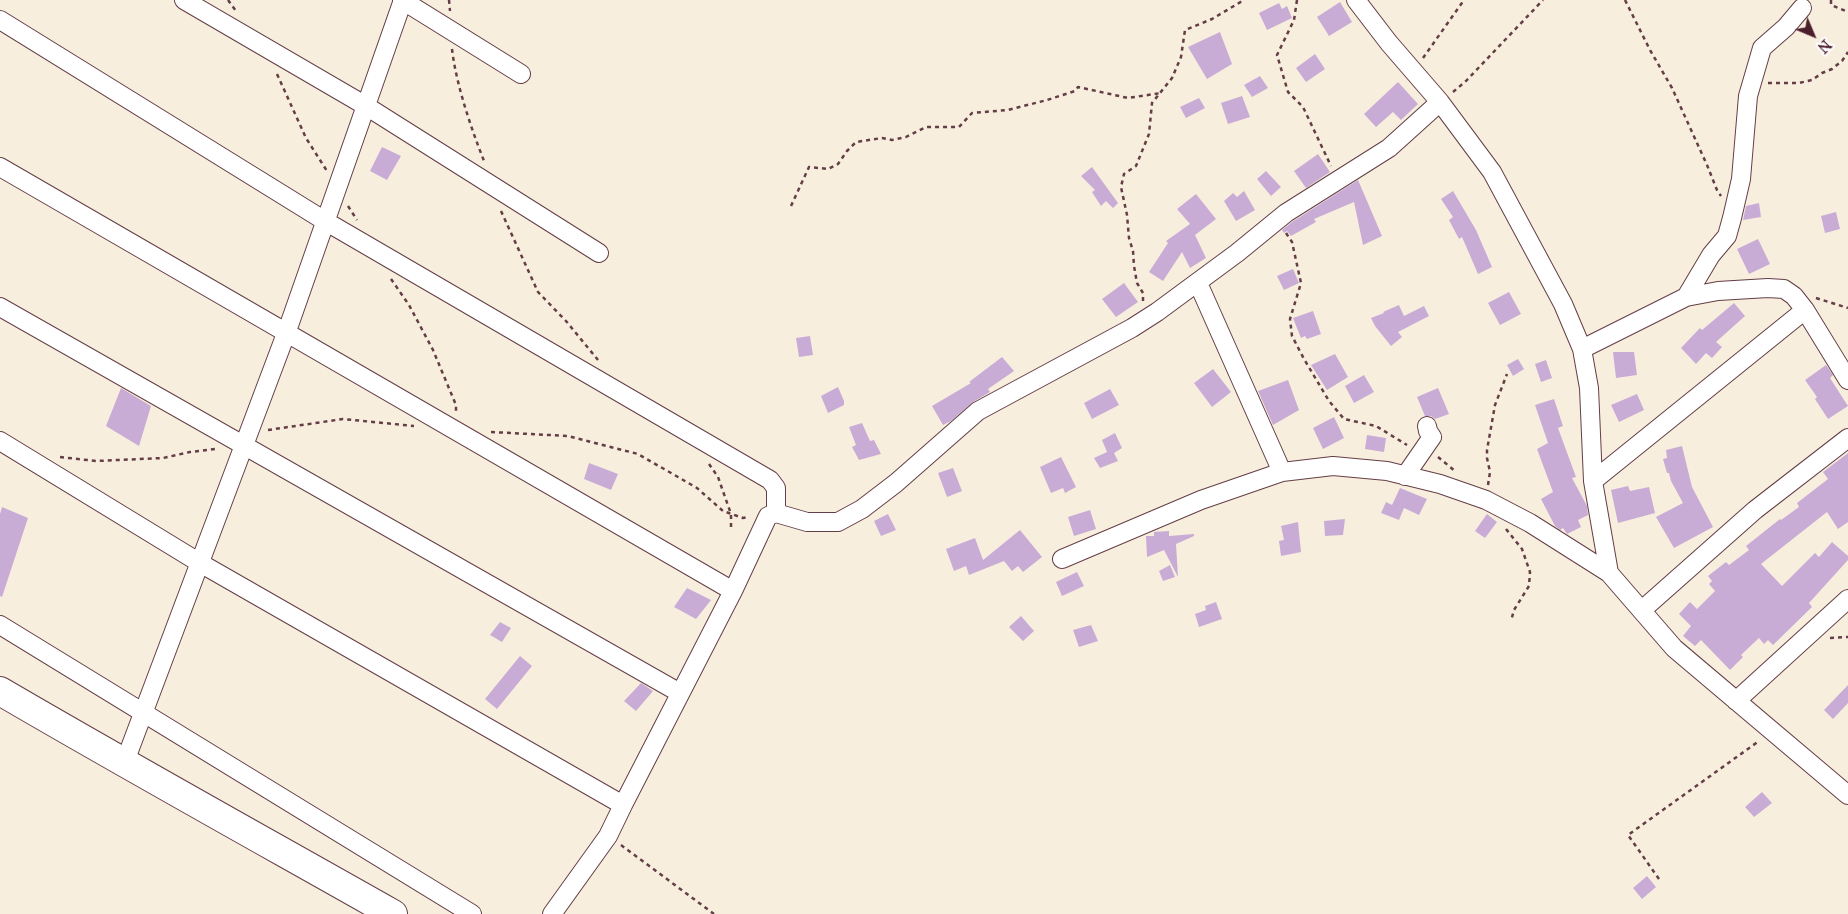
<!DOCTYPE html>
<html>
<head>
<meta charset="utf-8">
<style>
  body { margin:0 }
  #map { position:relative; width:1848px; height:914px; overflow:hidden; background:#f8eede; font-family:"IM FELL Great Primer",serif }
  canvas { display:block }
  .north { position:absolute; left:1788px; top:10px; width:50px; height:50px; -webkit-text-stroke:4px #fff; paint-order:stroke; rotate:135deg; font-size:14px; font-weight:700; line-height:20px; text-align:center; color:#4a1f2b }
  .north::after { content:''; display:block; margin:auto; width:18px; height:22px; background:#4a1f2b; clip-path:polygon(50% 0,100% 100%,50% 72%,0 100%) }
</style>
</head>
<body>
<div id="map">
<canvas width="1848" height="914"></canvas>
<div class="north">N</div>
</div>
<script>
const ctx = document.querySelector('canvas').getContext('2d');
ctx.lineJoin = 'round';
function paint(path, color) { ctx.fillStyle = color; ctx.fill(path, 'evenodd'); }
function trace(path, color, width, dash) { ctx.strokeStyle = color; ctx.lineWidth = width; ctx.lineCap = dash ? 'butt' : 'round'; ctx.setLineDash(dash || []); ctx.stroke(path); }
paint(new Path2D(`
  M1340,2L1352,22L1329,36L1317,17Z
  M1279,3L1282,9L1287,6L1292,18L1267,30L1259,13Z
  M1220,32L1232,64L1207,79L1188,47Z
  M1315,54L1325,69L1306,82L1296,68Z
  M1260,76L1268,88L1252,97L1244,85Z
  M1398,82L1418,104L1401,120L1393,112L1376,127L1364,114Z
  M1242,96L1250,117L1228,124L1221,103Z
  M1199,98L1205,108L1186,118L1180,107Z
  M382,147L401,156L387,180L370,171Z
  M1318,154L1330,172L1306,188L1294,171Z
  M1092,167L1118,203L1113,208L1106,201L1101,206L1092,192L1095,190L1081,176Z
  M1266,171L1281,187L1271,196L1257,179Z
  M1358,180L1382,236L1363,245L1354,202L1314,219L1316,222L1291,236L1287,231L1284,233L1282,230L1292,222Z
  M1244,191L1255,210L1236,221L1224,201L1233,193L1237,197Z
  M1453,191L1476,230L1492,267L1478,274L1462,237L1459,239L1449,220L1453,217L1441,199Z
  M1196,194L1216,219L1195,235L1206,258L1190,268L1182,252L1163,281L1149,272L1168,243L1166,241L1190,224L1177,209Z
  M1759,203L1761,217L1743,220L1746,206Z
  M1836,212L1840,229L1825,233L1821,216Z
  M1758,239L1770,264L1749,274L1737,249Z
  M1293,269L1299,283L1284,290L1277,276Z
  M1124,283L1138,302L1116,317L1102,299Z
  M1509,292L1521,314L1500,325L1488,303Z
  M1734,303L1745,316L1716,342L1722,347L1712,358L1706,353L1696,364L1681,348L1700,328L1702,330Z
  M1399,305L1404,316L1424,306L1429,316L1398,332L1402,337L1391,346L1375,326L1371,318L1384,313L1383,312Z
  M1313,311L1321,334L1307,339L1305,336L1301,338L1293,318Z
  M810,336L813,355L799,357L796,338Z
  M1613,352H1634L1637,375L1616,378Z
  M1335,354L1348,377L1327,390L1311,365Z
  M1002,357L1014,371L988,389L990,392L973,402L951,421L943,425L932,406L971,383L969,382Z
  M1518,359L1524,369L1513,376L1507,365Z
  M1546,360L1552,378L1541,382L1535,364Z
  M1826,365L1833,375L1830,378L1848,406L1828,419L1815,399L1817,397L1805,380Z
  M1213,369L1231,392L1212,407L1194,383Z
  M1364,375L1374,392L1354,403L1345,386Z
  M1288,380L1299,410L1273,425L1258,391Z
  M838,387L844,401V405L828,413L821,396Z
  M121,388L151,406L139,446L106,426Z
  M1438,388L1449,414L1435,419L1431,416H1425L1417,397Z
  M1110,389L1119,405L1092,419L1084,403Z
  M1637,394L1644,410L1619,422L1611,405Z
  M1554,399L1563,426L1558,428L1576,477L1572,478L1587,506L1588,515L1578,520L1581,527L1567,534L1563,528L1560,530L1555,526L1541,499L1553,492L1537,449L1548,443L1535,405Z
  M1334,417L1344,438L1323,449L1313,428Z
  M862,423L870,441L874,440L881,454L859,460L852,447L856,445L849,427Z
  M1115,433L1122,448L1114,453L1118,461L1100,468L1094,458L1107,452L1102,440Z
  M1367,435L1386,438L1384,452L1365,449Z
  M1682,446L1692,487L1713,527L1674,548L1656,517L1683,503L1671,481L1669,473H1667L1663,459L1667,458L1666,450Z
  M1848,453V522L1838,529L1827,512L1761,564L1782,586L1815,553L1819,557L1832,542L1848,556V560L1809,603L1812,607L1773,645L1768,640L1764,644L1759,638L1741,655L1743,657L1730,670L1701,640L1695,646L1683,636L1691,626L1679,614L1690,602L1697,609L1715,591L1709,584L1712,581L1708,576L1726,562L1729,565L1749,550L1746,546L1780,519L1781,520L1799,507L1797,503L1828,479L1823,472Z
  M1061,457L1076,487L1065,493L1063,488L1051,493L1040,467Z
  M589,463L618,474L611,490L584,479Z
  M953,468L962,491L947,497L938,473Z
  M1628,486L1630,491L1649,487L1655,513L1618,523L1611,490Z
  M1400,488L1427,499L1419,515L1404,508L1399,520L1381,513L1386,502L1392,505Z
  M2,507L28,518L2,597L0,596V514Z
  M1090,510L1096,529L1074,536L1068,517Z
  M888,514L896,530L881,536L874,521Z
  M1487,514L1497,522L1485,538L1475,531Z
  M1345,519L1343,535L1325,536L1324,521Z
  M1298,522L1301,552L1281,556L1279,541L1284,540L1281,526Z
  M1020,530L1042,557L1023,572L1018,566L1012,571L1004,561L969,575L966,566L954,571L946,549L975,538L983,560Z
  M1169,531V536L1194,534V536L1176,544L1178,577L1164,550L1147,557L1146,536H1154V532Z
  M1170,565L1175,577L1163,581L1159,571Z
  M1077,572L1084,586L1062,596L1056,582Z
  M687,588L711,600L696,619L674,607Z
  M1216,602L1222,619L1199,627L1195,614L1206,610L1205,606Z
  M1021,616L1034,631L1023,641L1009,627Z
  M500,622L511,628L502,642L490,635Z
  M1091,625L1098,641L1079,647L1073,630Z
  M520,656L532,666L497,709L485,699Z
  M641,683L653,691L636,711L624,701Z
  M1848,685V703L1833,719L1824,710Z
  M1762,792L1772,803L1754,817L1745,807Z
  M1647,876L1656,887L1642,899L1633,888Z`), '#c9acd6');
const street = new Path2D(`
  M184,0L366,106L599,253
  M402,0L521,74
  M1356,0L1389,43L1440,102L1492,172L1563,304L1582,349L1589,388L1593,481L1609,573L1674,648L1848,795
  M0,20L325,221L770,480L776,488V513
  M0,167L733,591
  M1198,283L1282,472
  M1686,297L1711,255L1727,236L1732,218L1741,179L1748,96L1762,48L1786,27L1802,8
  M0,307L680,693
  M1582,349L1686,297L1718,291L1768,288L1784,289L1794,296L1805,310L1848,380
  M0,441L200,563L623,805L608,836L552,914
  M1405,476L1432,437L1428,431L1427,426
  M1593,481L1805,310
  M1062,559L1201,500L1282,472L1333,466L1387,471L1440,484L1486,500L1530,523L1609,573
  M1642,610L1755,510L1848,438
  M0,625L472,914
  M1736,701L1848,599
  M124,764L287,331L403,0
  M623,805L733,591L768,516L776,513L807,522H838L862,509L896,483L978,411L1132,328L1157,312L1237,253L1286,213L1389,148L1440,102`);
const primary = new Path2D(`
  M0,691C130,767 262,840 393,914`);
trace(street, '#643e46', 20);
trace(primary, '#643e46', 30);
trace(new Path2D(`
  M228,0L236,11
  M449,0L450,11
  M1297,0L1294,20L1277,55L1288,92L1303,107L1331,166
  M1625,0L1650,50L1672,88L1707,165L1717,190L1721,196
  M1831,0V5L1848,12
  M452,49C456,84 471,128 484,161
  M1423,58L1464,0
  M277,74L306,138L327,171
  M1768,83H1799L1812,80L1822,73L1832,69L1842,61L1848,52
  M1453,92L1466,81L1543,0
  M348,206L357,220
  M791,206L809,167L828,169L838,164L847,151L856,142L882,138L892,140L906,137L926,127H959L972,113L1008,110L1047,100L1075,91L1078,87L1128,98L1161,93
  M501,211L538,292L566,321L598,360
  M1286,233L1292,242L1301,283L1290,319L1292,336L1304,359L1329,401L1344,419L1376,426L1407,445
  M391,279L409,305L433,350L456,405V412
  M1816,298L1848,308
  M1143,301V293L1137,283L1134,266L1133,251L1129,238L1127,215L1121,187L1124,174L1136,166L1149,134L1152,103L1172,78L1181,57L1185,30L1212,19L1244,0
  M268,430L343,419L414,426
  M491,432L568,436L638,454L697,488L723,511L743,518L749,517
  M60,457L96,461L163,458L190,452L215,449
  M1438,457L1455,471
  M709,464L718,477L731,514V530
  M1488,485L1490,472L1487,458V450L1495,405L1507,374
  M1506,529L1522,549L1530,572L1529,586L1514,610L1511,621
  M1830,638L1848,637
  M621,845L714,914
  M1659,879L1628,835L1759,741`), '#643e46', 2.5, [4, 4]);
trace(street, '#fff', 18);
trace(primary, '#fff', 28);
</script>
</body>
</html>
